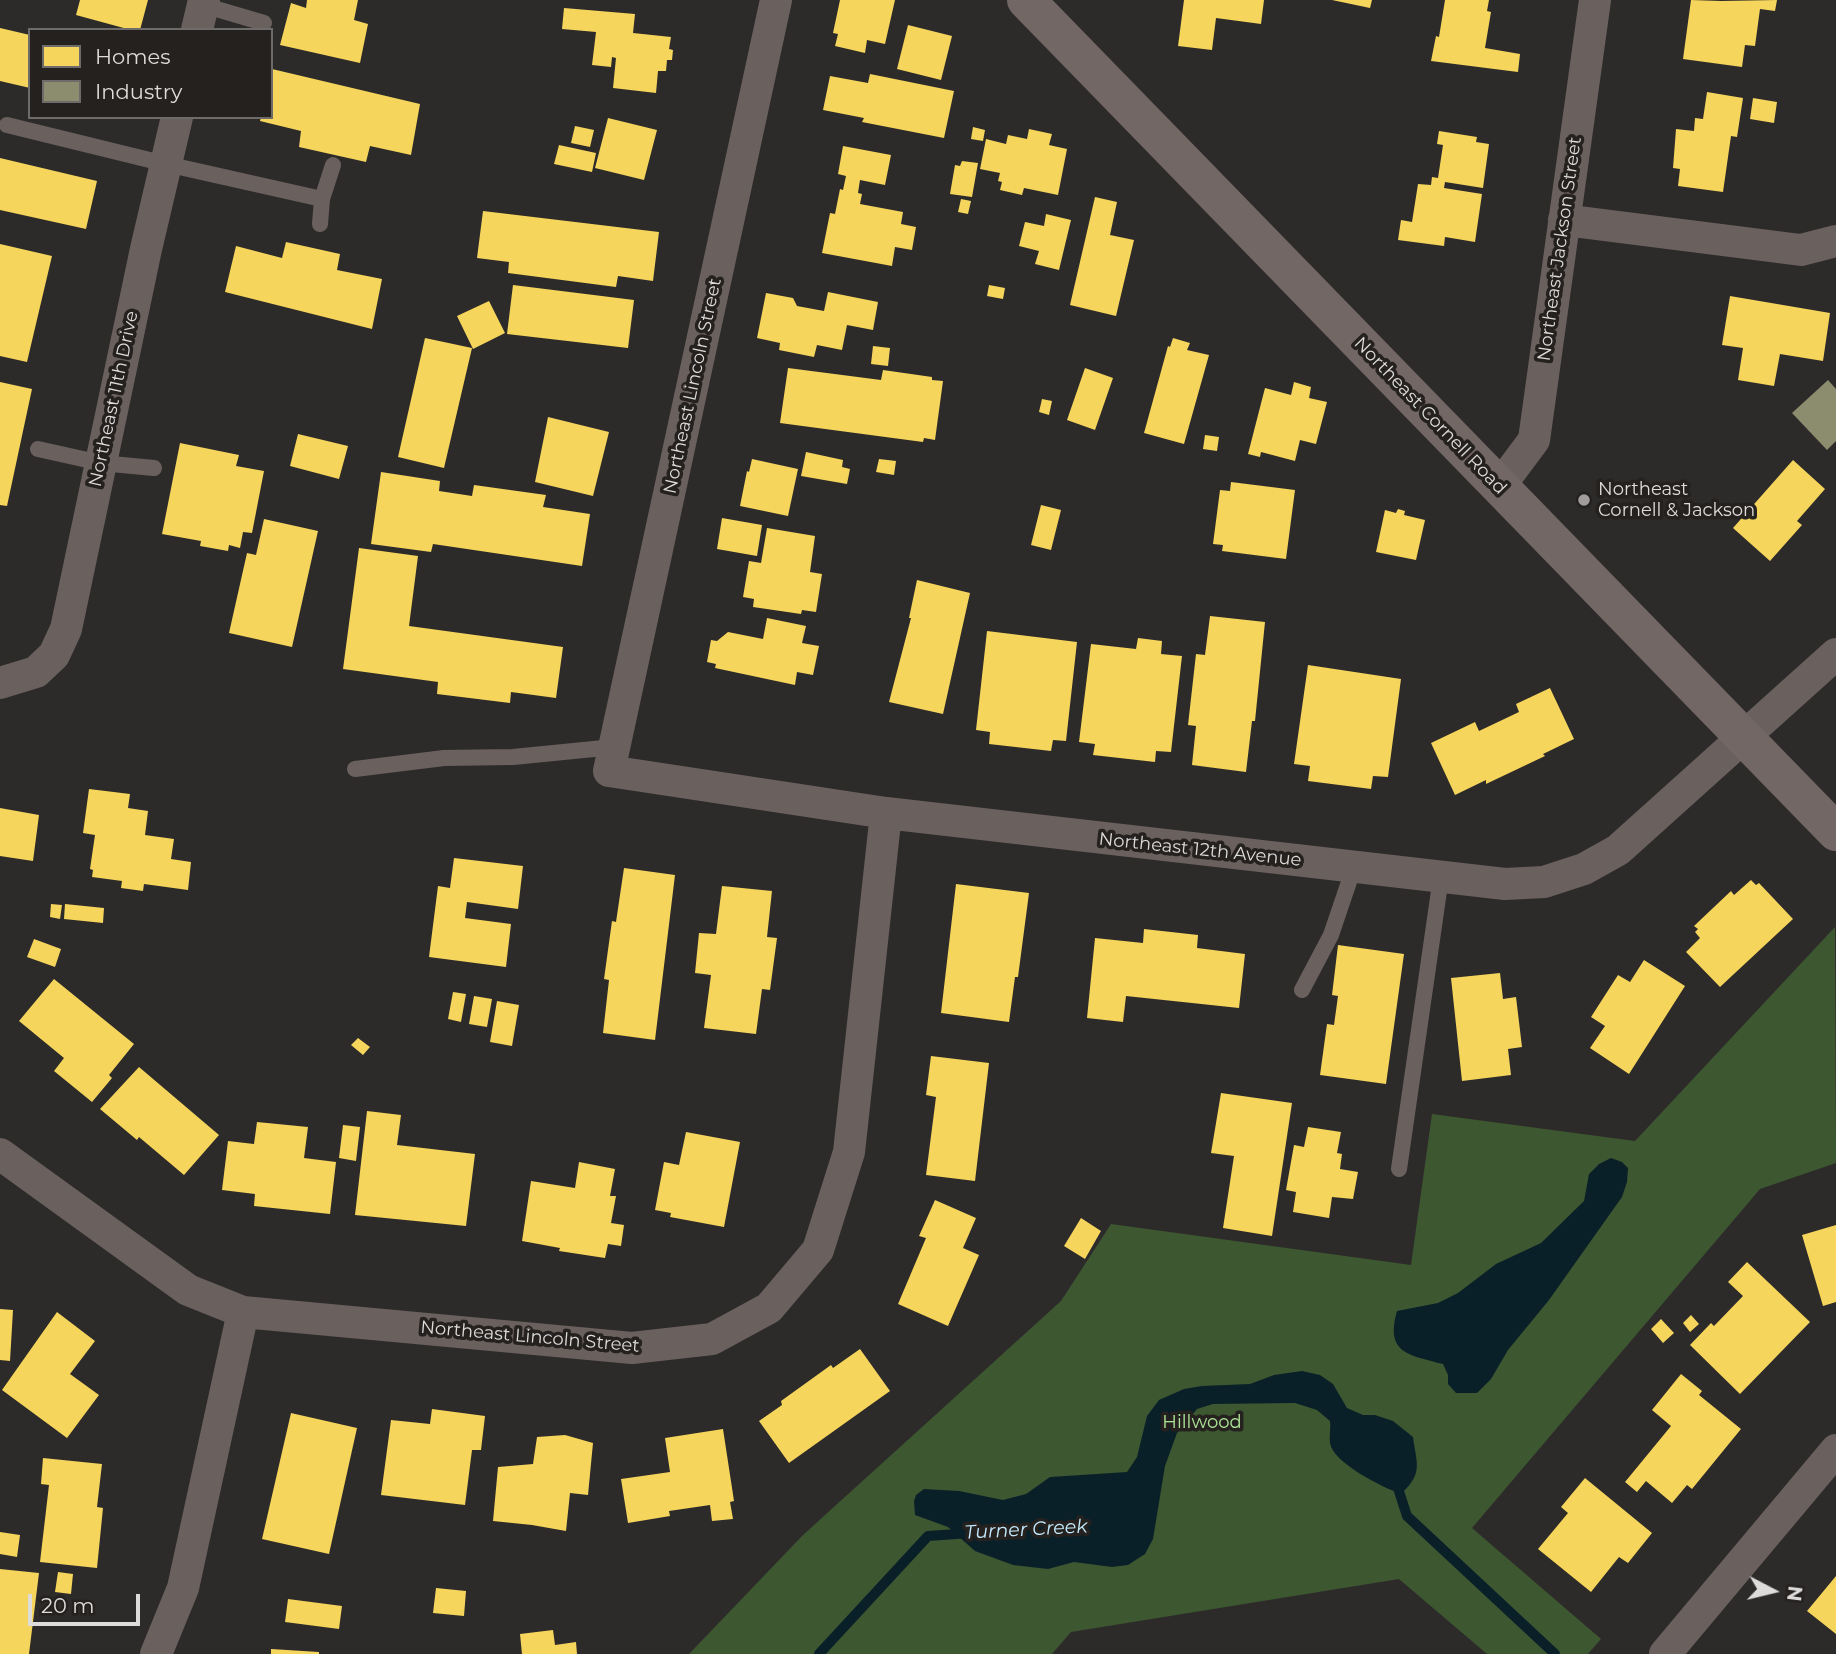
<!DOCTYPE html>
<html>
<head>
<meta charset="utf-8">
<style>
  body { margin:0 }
  #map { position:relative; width:1836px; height:1654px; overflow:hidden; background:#2d2b2a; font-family:Montserrat,sans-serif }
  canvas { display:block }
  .legend { position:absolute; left:28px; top:28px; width:245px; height:91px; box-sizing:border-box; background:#24211f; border:2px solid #6e6c6a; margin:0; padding:9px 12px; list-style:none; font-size:21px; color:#dedcdb }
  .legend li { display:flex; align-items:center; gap:14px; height:35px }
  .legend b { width:35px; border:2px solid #6e6c6a }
  .north { position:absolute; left:1738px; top:1556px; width:70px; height:70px; -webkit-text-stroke:5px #24211f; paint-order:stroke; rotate:97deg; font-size:19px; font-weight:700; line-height:28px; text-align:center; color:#dedcdb }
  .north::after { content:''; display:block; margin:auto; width:24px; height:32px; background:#dedcdb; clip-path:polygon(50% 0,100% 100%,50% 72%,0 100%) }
  .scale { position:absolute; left:28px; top:1594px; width:112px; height:32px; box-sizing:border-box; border:4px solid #dedcdb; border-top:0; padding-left:9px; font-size:21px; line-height:24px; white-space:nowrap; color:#dedcdb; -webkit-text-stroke:5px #24211f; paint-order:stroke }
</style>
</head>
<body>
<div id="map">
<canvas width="1836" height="1654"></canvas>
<ul class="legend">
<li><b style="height:19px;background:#f6d55c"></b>Homes</li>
<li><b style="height:19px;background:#8c8c6e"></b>Industry</li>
</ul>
<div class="north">N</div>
<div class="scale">20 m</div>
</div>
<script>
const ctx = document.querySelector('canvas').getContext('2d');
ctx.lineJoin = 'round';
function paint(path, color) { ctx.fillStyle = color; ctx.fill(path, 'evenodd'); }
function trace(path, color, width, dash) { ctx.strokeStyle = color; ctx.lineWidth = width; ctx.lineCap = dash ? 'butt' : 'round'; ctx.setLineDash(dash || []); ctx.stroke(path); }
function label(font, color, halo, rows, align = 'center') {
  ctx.font = font + ' Montserrat,sans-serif'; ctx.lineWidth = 7; ctx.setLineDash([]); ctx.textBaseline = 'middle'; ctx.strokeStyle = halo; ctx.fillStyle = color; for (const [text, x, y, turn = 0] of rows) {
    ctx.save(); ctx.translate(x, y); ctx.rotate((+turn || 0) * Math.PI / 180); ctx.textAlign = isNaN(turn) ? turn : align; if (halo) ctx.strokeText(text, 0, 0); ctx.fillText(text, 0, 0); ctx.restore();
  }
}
paint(new Path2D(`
  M1835,927L1836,1163L1760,1189L1472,1528L1601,1639L1588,1654H1487L1399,1579L1071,1632L1052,1654H689L803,1535L1061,1301L1111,1224L1411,1265L1432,1114L1635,1141Z`), '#3d5731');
paint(new Path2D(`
  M1611,1158L1622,1162L1628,1168L1627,1182L1622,1197L1549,1300L1508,1350L1491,1379L1477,1393H1456L1448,1384V1375L1443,1364C1408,1355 1385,1353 1397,1311L1438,1303L1458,1293L1496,1264L1541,1243L1584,1201L1589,1174L1599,1164Z
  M1302,1371L1320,1375L1333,1384L1347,1408L1363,1415H1375L1393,1421L1413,1437C1417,1466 1423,1473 1401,1494C1382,1487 1333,1463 1330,1443C1329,1436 1331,1428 1330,1421L1317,1410L1295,1403L1213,1404L1197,1409L1177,1433L1165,1466L1153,1539L1145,1554L1128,1565L1112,1567L1074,1562L1048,1569L1013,1565L975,1551L948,1527L915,1515L914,1501L916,1495L924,1489L959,1491L1003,1500L1026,1494L1050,1477L1127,1472L1137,1457L1147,1416L1159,1400L1184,1389L1202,1386L1250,1384L1274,1375Z`), '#0a2029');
paint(new Path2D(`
  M80,0H148L140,30H131L76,15Z
  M307,0H358L354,20L368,24L360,63L280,45L291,3L306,8Z
  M840,0H895L885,44L867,40L865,53L835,46L838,34L833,33Z
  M1184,0H1264L1261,24L1216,18L1212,50L1178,46Z
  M1332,0H1372L1370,8Z
  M1445,0H1489L1487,11L1491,12L1485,48L1520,54L1518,72L1431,61L1436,36L1439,37Z
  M1691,0L1721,1L1777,0L1775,11L1760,9L1755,46L1745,45L1742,67L1683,59Z
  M564,8L635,14L633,33L671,37L669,49L673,50L672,60H667L666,71H658L656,93L613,88L616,58L612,57L611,67L592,65L596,32L562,29Z
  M908,25L952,36L941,80L897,69Z
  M0,28L30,35V88L0,81Z
  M272,69L420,104L411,155L370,146L366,162L299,147L301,131L260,121L261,117H271Z
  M870,74L954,91L944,138L862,122L864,118L823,110L830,76L868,83Z
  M1707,92L1743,98L1737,137L1731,136L1723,192L1678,186L1680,169L1673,168L1676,129L1694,131L1695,118L1703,119Z
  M1753,98L1777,102L1774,123L1750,119Z
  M608,118L657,130L644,180L595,168Z
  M575,126L594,130L590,147L571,143Z
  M973,127L985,130L983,141L971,139Z
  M1029,129L1052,134L1049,145L1067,149L1058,195L1024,188L1022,195L1000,190L1002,182L998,181L1000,173L980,169L986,139L1006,144L1008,135L1027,139Z
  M1439,131L1477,137L1476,142L1489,144L1483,188L1445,182L1444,188L1482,194L1475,242L1445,237L1444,246L1398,240L1401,220L1412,222L1418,184L1431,185L1432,177L1438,178L1443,145L1437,144Z
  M559,145L596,153L592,172L554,164Z
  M843,146L891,155L885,185L860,180L858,193L862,194L860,204L903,212L901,224L916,227L912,250L895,247L892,266L822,253L830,213L835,214L840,189L843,190L846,176L838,174Z
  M0,158L97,181L86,229L0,210Z
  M962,161L978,163L972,197L950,194L955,165L960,166Z
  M1095,197L1117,202L1110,235L1134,240L1116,316L1070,305Z
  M961,199L971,201L968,214L958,212Z
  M483,211L659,232L653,281L618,276L616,287L508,273L509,262L477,258Z
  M1046,214L1071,220L1059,270L1035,264L1039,251L1019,246L1025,222L1044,226Z
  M286,242L340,254L337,270L382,279L372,329L225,292L236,246L282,258Z
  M0,244L52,256L27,362L0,356Z
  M513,285L634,300L628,348L507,334Z
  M989,285L1005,288L1003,299L987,296Z
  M828,292L878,302L873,330L847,325L842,350L817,345L814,357L779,350L780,343L757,338L766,293L793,298L797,306L824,311Z
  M1730,296L1830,313L1823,361L1780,354L1774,386L1738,380L1743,348L1722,345Z
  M489,301L505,333L473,349L457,316Z
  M425,338L472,348L444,468L398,457Z
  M1173,338L1190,343L1187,350L1209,355L1184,444L1144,433L1168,346L1170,347Z
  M873,346L890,348L888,366L871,364Z
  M788,368L881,380L883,370L932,377V380L943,381L935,440L924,438L923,442L780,423Z
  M1085,368L1113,378L1095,430L1067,420Z
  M0,382L32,389L7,506L0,505Z
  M1294,382L1311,387L1309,398L1327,402L1316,444L1300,440L1295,461L1261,452L1260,457L1248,454L1265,388L1291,395Z
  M1042,399L1052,401L1049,415L1039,412Z
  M548,417L609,432L593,496L535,482Z
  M298,434L348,446L339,479L290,466Z
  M1205,435L1219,437L1217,451L1203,449Z
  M180,443L239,455L236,466L264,471L252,533L243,532L240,548L229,545L228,551L200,546L201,541L162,534Z
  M806,452L843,460L842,467L850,469L847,484L801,476Z
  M752,459L798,469L788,516L740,506L747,471L749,472Z
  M879,459L896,461L894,475L876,472Z
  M1793,460L1825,489L1797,521L1802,525L1770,561L1733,528Z
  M381,472L440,481L439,491L472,496L474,485L546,495L543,507L590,514L582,566L433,544L431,552L371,544Z
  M1231,482L1295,490L1286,559L1222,551L1223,545L1213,544L1220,490L1230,491Z
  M1041,505L1061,510L1051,550L1031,545Z
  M1398,509L1405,511L1404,515L1425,520L1416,560L1376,552L1385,510L1396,513Z
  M722,518L762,525L757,556L717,549Z
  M264,519L318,531L292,647L229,633L247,553L256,555Z
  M767,528L815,536L810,572L822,574L816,612L802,610L801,614L753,607L754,599L743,597L749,561L761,563Z
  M359,548L418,556L409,626L563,647L556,698L511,692L510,703L437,694L438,682L343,669Z
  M917,580L970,593L943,714L889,702L911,618H909Z
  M1210,616L1265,622L1255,721H1252L1246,772L1192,765L1196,726L1188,725L1196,654L1205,655Z
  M767,618L806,626L802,643L819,646L813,675L797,672L795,685L715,668L716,664L707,662L711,640L717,641L728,632L763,639Z
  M987,631L1077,642L1066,741L1053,740L1051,751L989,744L990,732L976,730Z
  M1138,638L1162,641L1161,654L1182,656L1171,752L1156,751L1155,762L1093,755L1095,744L1079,742L1091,644L1136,649Z
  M1308,665L1401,679L1388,777L1373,776L1371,789L1308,781L1310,766L1294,764Z
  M1550,688L1574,739L1543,754L1545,756L1486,784V780L1455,795L1431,743L1475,722L1479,731L1519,712L1516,704Z
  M89,789L130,794L128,808L148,811L145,835L174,839L171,859L191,862L188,890L144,884L143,891L121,888L122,881L92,877L93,870L90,869L95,835L83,833Z
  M0,808L39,815L33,861L0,856Z
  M454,858L523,866L518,909L467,902L465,918L511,924L506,967L429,957L438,886L450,888Z
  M624,868L675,875L655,1040L603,1033L609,980L604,979L612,921L616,922Z
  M1751,880L1756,885L1759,883L1793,919L1720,987L1686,952L1700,938L1695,932L1698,929L1694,926L1731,891L1734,895Z
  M956,884L1029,893L1018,977H1015L1009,1022L941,1013Z
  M722,886L772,891L767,937L777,938L770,990L762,989L756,1034L704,1028L711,975L695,973L699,933L716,934Z
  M51,904L62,905L60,919L50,917Z
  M65,904L104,908L103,923L64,919Z
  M1144,929L1198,935L1197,948L1245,954L1239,1008L1126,996L1123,1022L1087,1018L1095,938L1143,943Z
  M34,939L61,949L55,967L27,957Z
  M1338,945L1404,954L1386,1084L1320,1075L1327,1024L1334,1025L1338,996L1332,995Z
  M1644,960L1685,986L1629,1074L1590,1048L1605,1026L1591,1017L1618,975L1630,982Z
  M1500,973L1503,999L1516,997L1522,1047L1508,1049L1511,1075L1462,1081L1451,978Z
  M54,979L134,1044L109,1075L112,1078L92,1102L54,1071L64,1058L19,1021Z
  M453,992L466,994L461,1022L448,1019Z
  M474,996L492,999L487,1027L469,1024Z
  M497,1001L519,1005L512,1046L490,1042Z
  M358,1038L370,1047L363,1055L351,1045Z
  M931,1056L989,1063L975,1181L926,1175L936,1097L926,1095Z
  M139,1067L219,1135L184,1175L139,1137L137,1140L100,1109Z
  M1221,1093L1292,1103L1272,1236L1223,1228L1234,1156L1211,1153Z
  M367,1111L401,1115L397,1145L475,1154L466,1226L355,1215Z
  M257,1122L308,1127L304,1158L336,1162L330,1214L254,1206L255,1194L222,1190L228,1141L254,1144Z
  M343,1125L360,1127L356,1161L339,1158Z
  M1308,1127L1341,1132L1337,1153L1342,1154L1340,1169L1358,1172L1353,1199L1332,1197L1329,1218L1293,1212L1296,1192L1286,1190L1294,1145L1304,1147Z
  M686,1132L740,1142L724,1227L670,1217L671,1213L655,1210L664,1162L679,1165Z
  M579,1162L615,1169L610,1196H616L611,1223L624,1225L621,1246L608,1244L605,1258L559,1251L560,1248L522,1241L531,1181L575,1188Z
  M935,1200L976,1218L963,1248L979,1255L948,1326L898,1304L926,1238L919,1236Z
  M1081,1218L1101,1231L1085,1259L1064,1246Z
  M1836,1225V1302L1823,1306L1802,1235Z
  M1747,1262L1810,1322L1740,1394L1690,1345L1711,1323L1714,1326L1743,1296L1728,1282Z
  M0,1309L13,1310L10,1361L0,1360Z
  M57,1312L95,1341L70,1374L99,1395L67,1438L2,1390Z
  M1691,1315L1699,1324L1690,1332L1683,1323Z
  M1661,1319L1674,1333L1663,1343L1651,1329Z
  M860,1349L890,1391L789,1463L759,1421L782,1405L781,1401L831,1365L833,1368Z
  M1681,1374L1702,1391L1699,1395L1741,1429L1692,1489L1687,1485L1672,1503L1646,1481L1637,1492L1625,1482L1671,1426L1652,1410Z
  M432,1409L485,1416L481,1450H472L465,1505L381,1495L391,1420L430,1424Z
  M291,1413L357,1428L329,1554L262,1539Z
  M723,1429L734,1501L730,1502L733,1519L712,1521L710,1505L669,1511L670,1516L628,1523L621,1479L670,1472L665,1438Z
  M565,1435L593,1443L588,1495L570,1493L566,1531L532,1525L493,1521L498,1467L533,1464L537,1437Z
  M43,1458L102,1464L97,1507L103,1508L97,1568L40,1562L49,1485L41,1484Z
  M1585,1478L1652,1533L1628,1563L1619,1557L1591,1592L1538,1549L1568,1513L1561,1507Z
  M0,1532L20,1535L17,1557L0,1554Z
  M0,1569L39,1573L29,1654H0Z
  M58,1572L73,1574L71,1594L55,1592Z
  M1836,1576V1634L1807,1611Z
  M436,1588L466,1591L464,1616L433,1613Z
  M288,1599L342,1606L339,1629L285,1622Z
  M553,1630L555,1645L576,1642L577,1654H522L520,1634Z
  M271,1649L319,1652V1654H271Z`), '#f6d55c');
paint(new Path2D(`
  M1828,380L1836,389V441L1827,450L1792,413Z`), '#8c8c6e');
trace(new Path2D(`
  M1396,1482L1407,1516L1555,1654
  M819,1654L928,1536L971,1533`), '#0a2029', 10);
trace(new Path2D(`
  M203,5L264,23
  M7,125L166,164L322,199L320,224
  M322,199L333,165
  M38,449L101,463L154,468
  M355,769L444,758L513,757L614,747
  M1302,990L1331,935L1354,867
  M1399,1169L1441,877`), '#6a615f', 16);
trace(new Path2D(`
  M776,0L609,771L886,813L1505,884L1544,882L1584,869L1618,850L1836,654
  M197,30L204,0
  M1564,220L1801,250L1836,241
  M1499,487L1534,440L1595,0
  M0,683L36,672L54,655L66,629L146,249L177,117
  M0,1154L188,1290L243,1312
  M156,1654L183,1588L243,1312L632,1348L712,1339L769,1308L818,1250L849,1152L886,813
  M1665,1654L1836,1450`), '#6a615f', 32);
trace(new Path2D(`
  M1026,0L1836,832`), '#736766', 38);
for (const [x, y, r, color] of [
  [1584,500,7,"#a09e9d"]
]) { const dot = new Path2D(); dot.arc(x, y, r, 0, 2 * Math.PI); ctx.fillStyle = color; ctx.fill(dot); trace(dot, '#24211f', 2.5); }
label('18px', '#dedcdb', '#24211f', [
  ["Northeast Jackson Street",1560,249,-82],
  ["Northeast Lincoln Street",693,386,-78],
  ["Northeast 11th Drive",114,399,-78],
  ["Northeast Cornell Road",1430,416,46],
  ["Northeast 12th Avenue",1200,850,6],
  ["Northeast Lincoln Street",530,1337,5]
]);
label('18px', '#dedcdb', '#24211f', [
  ["Northeast",1598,490],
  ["Cornell & Jackson",1598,511]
], 'left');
label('18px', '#ace496', '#24211f', [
  ["Hillwood",1202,1423]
]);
label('italic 19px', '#c3e9fc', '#24211f', [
  ["Turner Creek",1026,1530,-3]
]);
</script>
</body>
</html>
